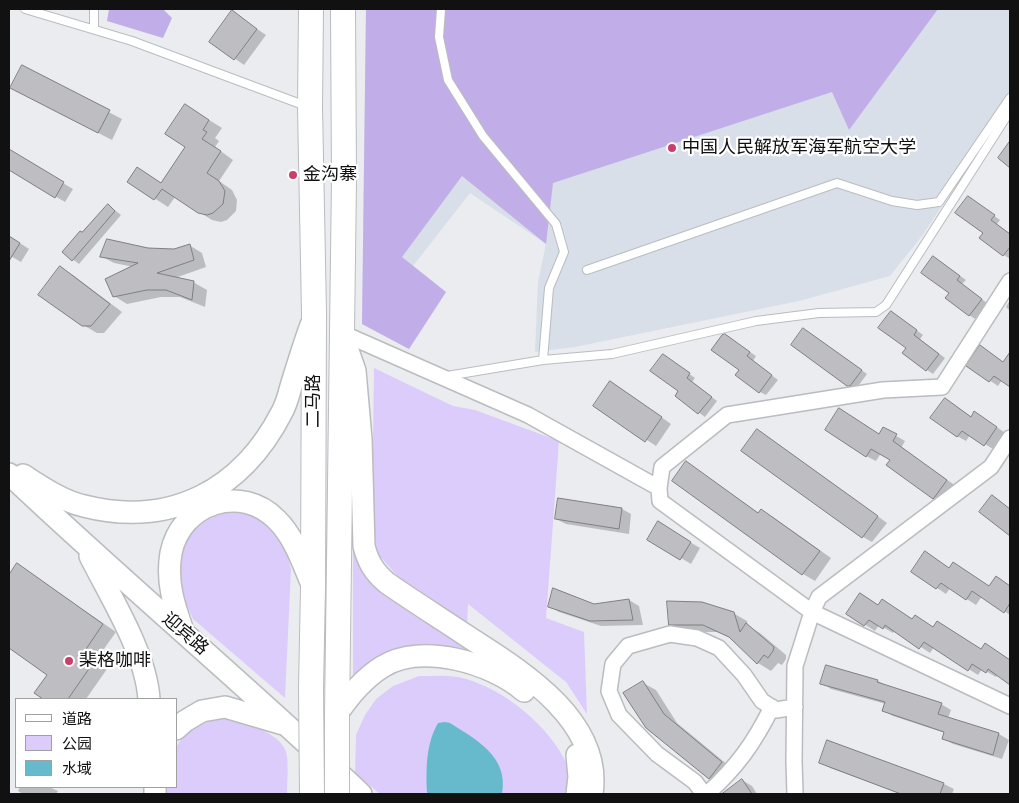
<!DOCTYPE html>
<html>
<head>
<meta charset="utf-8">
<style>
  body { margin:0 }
  #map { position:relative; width:1019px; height:803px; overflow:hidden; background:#eaecf0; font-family:Rubik,"Noto Sans SC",sans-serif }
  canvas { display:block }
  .frame { position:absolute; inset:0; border:10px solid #111112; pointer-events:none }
  .legend { position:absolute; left:15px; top:698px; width:162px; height:90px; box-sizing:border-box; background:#fff; border:1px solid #a0a0a0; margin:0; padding:6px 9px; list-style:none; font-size:15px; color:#111112 }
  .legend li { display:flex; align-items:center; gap:10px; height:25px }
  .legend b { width:25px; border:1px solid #a0a0a0 }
</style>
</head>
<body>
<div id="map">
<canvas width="1019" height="803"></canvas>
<div class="frame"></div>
<ul class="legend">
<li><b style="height:6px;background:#fff"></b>道路</li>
<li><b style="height:14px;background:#dcccfc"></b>公园</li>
<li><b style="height:14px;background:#67bacb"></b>水域</li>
</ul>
</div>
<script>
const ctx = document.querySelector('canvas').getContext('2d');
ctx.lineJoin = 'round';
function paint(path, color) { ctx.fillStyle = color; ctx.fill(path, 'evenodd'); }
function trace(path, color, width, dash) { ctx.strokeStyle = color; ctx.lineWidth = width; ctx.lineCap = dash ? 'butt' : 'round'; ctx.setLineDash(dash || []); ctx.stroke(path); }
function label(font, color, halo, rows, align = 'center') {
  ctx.font = font + ' Rubik,"Noto Sans SC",sans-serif'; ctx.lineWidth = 4.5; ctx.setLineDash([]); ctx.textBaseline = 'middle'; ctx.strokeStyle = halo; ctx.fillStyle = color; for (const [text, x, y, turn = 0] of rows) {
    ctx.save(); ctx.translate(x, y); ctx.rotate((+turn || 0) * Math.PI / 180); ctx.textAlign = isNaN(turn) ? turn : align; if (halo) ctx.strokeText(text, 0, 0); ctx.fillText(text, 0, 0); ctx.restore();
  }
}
paint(new Path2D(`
  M366,9H1010V103L922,236L890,276L799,301L575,347L535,352L538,282L546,244L470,193L413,266L446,292L409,349L362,324Z`), '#d8dfe9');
paint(new Path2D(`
  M374,368L453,406L475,410L559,441L546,618L584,632L587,714L566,682L468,604L467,626L400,579L378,554L372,525Z
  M231,510H245L262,518L284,542L291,569L285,698L193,619L178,586L180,550L198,522L212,514Z
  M353,547L361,564L500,664C465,653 424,635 388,652C376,659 364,668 353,676Z
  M419,676C432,676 445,675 458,677C501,686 551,726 568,767C571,775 570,786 571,794H380L355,773L356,735L365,715L376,699L393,686Z
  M216,718C222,719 229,719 235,720C250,723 282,736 286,752C289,760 287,784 287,794H166V787H176C176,775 174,762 176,750C179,734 203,724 216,718Z`), '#dcccfc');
paint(new Path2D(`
  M109,9H163L172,18L163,38L107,21Z
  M366,9H938L849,130L832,92L553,183L546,244L462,176L402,257L446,292L409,349L362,324Z`), '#c1aee8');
paint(new Path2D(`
  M445,722L450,723C477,740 509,757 502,794H428L427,792C426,768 426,744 438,723Z`), '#67bacb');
paint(new Path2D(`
  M232,12L266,35L244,65L210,41Z
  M22,67L122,119L112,140L24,95Z
  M198,113L222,128L215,138L219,141L215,147L233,160L219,181L232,190L237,200L236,211L227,220L221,222L212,220L175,197L168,207L129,182L162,184L187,147Z
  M9,151L73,189L65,202L9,169Z
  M974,201L1000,220L997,224L1010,234V259L1004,255L985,233Z
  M108,205L121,215L79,264L63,252Z
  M9,236L29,249L21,262L9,255Z
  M189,245L202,253L206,267L175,278L193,282L207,290L205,307L180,297H161L127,304L114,296L134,267L114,263L101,256L148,250H174Z
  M940,261L966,280L962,284L987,303L975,319L969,315L950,293Z
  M60,268L73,275L122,312L104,333H97L83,325Z
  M1010,300V311L1006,307Z
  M897,316L923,335L920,339L945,358L933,374L927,370L908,348Z
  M810,333L867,374L856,389L848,385Z
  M725,335L756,356L753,361L778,380L766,395L760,392L741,370Z
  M988,351L1004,363L1007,358L1010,360V386L1002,380L998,386L968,366Z
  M669,359L695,378L692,382L717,401L705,417L676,396L680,391Z
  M620,388L671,424L656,446L595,405Z
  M953,404L972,417L983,418L1004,432L993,449L970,435L966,441L957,436Z
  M884,429L905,441L901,448L956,486L943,503L934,498L892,460L881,453L876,461L866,456Z
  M767,436L887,523L872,542L863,537Z
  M687,463L760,514L762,511L773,517L831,558L815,581L803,574L674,481Z
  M992,497L1010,509V535L981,512Z
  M622,509L631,514L629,534L566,524L556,519Z
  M658,523L700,548L691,564L649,539Z
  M926,553L950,569L954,563L990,587L1006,583L1010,587V615L982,596L976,605L950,588L946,594L913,572Z
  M18,565L116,632L96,660L107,669L86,699H46L36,693L49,675L9,647V578Z
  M629,600L639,606L643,625L601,626L559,612L549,606L594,605Z
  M879,606L934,628L982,650H995L1010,660V683L998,675L996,677L982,669L978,675L934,647L930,653L895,630L893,633L879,625L875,631L847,613Z
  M733,613L747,621L748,626L760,633L786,655V659L782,665L778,663L771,671L758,663L733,639L717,632H683L670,624Z
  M827,666L878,681L887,686L941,704L951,710L948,718L999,734L1009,740L1002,759L953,744L944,739L945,733L893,716L884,711L886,704L831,689L822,683Z
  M643,683L656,690L677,723L734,770L723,786L710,778L647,727Z
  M828,741L944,784L954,789L952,794H901L830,768L820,762Z
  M742,780L752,786L757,794H731L729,791Z
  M20,787H49L58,791L56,794H23L18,791Z`), '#0003');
const building = new Path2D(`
  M232,10L257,29L234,60L209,42Z
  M22,65L110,110L98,133L10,88Z
  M185,104L209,120L203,130L207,132L202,139L221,151L207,173L219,181L225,191L223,204L213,213L207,215L198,213L162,189L154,200L127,182L137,167L161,183L185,147L165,134Z
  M1010,141V168L998,158Z
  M9,149L64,182L55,198L9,170Z
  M968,196L995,215L991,220L1010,234V247L1003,256L979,238L983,233L955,213Z
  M108,204L115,211L72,261L62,252L80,231L82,232Z
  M9,236L20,243L9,261Z
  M107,239L148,248L174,249L190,244L194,260L157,273L194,281L192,300L166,290H147L113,297L105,279L138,263L100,257Z
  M933,256L960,276L957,280L982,299L969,316L945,298L949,293L921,273Z
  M60,266L110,304L91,326H82L38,295Z
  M891,311L917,330L914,335L939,354L926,371L902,353L906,348L878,328Z
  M803,328L862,370L850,386H847L791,345Z
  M725,334L750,352L747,356L772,375L759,393L735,375L739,370L711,350L722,335Z
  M980,345L1003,362L1010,352V387L994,376L989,382L966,366Z
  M663,354L690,373L687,378L712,397L698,414L675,396L678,391L650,371Z
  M610,381L662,417L645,442L593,406Z
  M945,398L971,417L974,411L997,427L984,446L962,431L957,437L930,418Z
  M839,408L879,434L883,427L897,434L893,441L947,480L934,498L933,499L886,465L890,460L871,449L866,457L825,430Z
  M757,429L878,516L862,538L741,451Z
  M686,461L758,513L761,509L820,551L802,575L672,481Z
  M992,495L1010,509V536L979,512Z
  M558,498L622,508L619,529L555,519Z
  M658,521L691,542L680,560L647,540Z
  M925,551L949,568L953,562L989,586L996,576L1010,586V603L1004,613L972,591L966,600L941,583L936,589L911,572Z
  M17,563L103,624L84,652L95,660L68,699H43L34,693L47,675L9,648V575Z
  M553,588L594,604L629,599L633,620L590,621L548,607Z
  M860,593L878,605L882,599L912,619L915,615L933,627L937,621L981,649L985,643L1010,660V685L988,669L986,673L972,664L968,671L924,642L919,649L885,625L883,629L869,620L864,626L846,614Z
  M667,601L702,602L734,612L740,632L746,623L774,647L773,651L768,658L764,655L757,664L729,637L703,625H669Z
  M826,665L878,680L877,682L942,703L938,714L999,733L993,755L942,739L944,732L882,711L885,702L820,684Z
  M643,681L664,714L722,762L709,779L646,728L623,693Z
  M827,740L944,783L940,794H901L819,763Z
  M742,779L752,794H722Z`);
paint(building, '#bebec2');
trace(building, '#7e7f82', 1);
const lane = new Path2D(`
  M25,9L132,41L306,106
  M441,9L439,37L448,80L483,136L556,224L564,252L549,288L543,360
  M94,29V9
  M587,270L837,183L892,201L917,205L939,202L1010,98
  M447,376L543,360L612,354L756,321L819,313L876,312L886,305L1010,111`);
const street = new Path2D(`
  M1010,281L942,387L883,390L727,415L662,467L659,488L660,501L812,612L1010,706
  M342,333L528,415L659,488
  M704,794L695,782L657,754L619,715L609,691L613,664L628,646L670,634L697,638L719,648L744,675L762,701L776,710L795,707
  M707,794C737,767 754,743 772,707
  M795,794L794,761L795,666L812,612L819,597L991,467L1010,438`);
const secondary = new Path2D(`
  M344,339L355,371L361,439L364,546C368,562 374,572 387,583C413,601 440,618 467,636C520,670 603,720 592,794
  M9,474C124,583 246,685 361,794
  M23,475C42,487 62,501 84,506C171,528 242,490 282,412C287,403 289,393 292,383C298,364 304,344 311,325
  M90,556C111,598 146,653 149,699
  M183,631C174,605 166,582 171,553C181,503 241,483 277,520C295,538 303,564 313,587
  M337,714C349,696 363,679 382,667C421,642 492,663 524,691
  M176,729L185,721L202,711L225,707L283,724
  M577,755L579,777L577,794
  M155,787V794`);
const primary = new Path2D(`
  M311,9L310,107L314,313L313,588L311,688
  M337,714L344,180L343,9`);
trace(lane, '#babcbf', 10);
trace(street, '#babcbf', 18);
trace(secondary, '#babcbf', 24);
trace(primary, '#babcbf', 26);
trace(lane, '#fff', 8);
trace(street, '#fff', 15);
trace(secondary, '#fff', 21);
trace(primary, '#fff', 24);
const primaryBridge = new Path2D(`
  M311,688L312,794
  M337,794V714`);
trace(primaryBridge, '#babcbf', 26, []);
trace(primaryBridge, '#fff', 24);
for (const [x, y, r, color] of [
  [672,148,5,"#cc3e6a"],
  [293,175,5,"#cc3e6a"],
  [69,661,5,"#cc3e6a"]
]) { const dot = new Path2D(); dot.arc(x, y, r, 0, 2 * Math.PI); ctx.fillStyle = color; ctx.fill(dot); trace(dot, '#fff', 2); }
label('18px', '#111112', '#fff', [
  ["中国人民解放军海军航空大学",682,148],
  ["金沟寨",303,175],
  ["棐格咖啡",79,661]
], 'left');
label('18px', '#111112', '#fff', [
  ["二马路",314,401,-90],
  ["迎宾路",185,634,41]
]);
</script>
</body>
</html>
